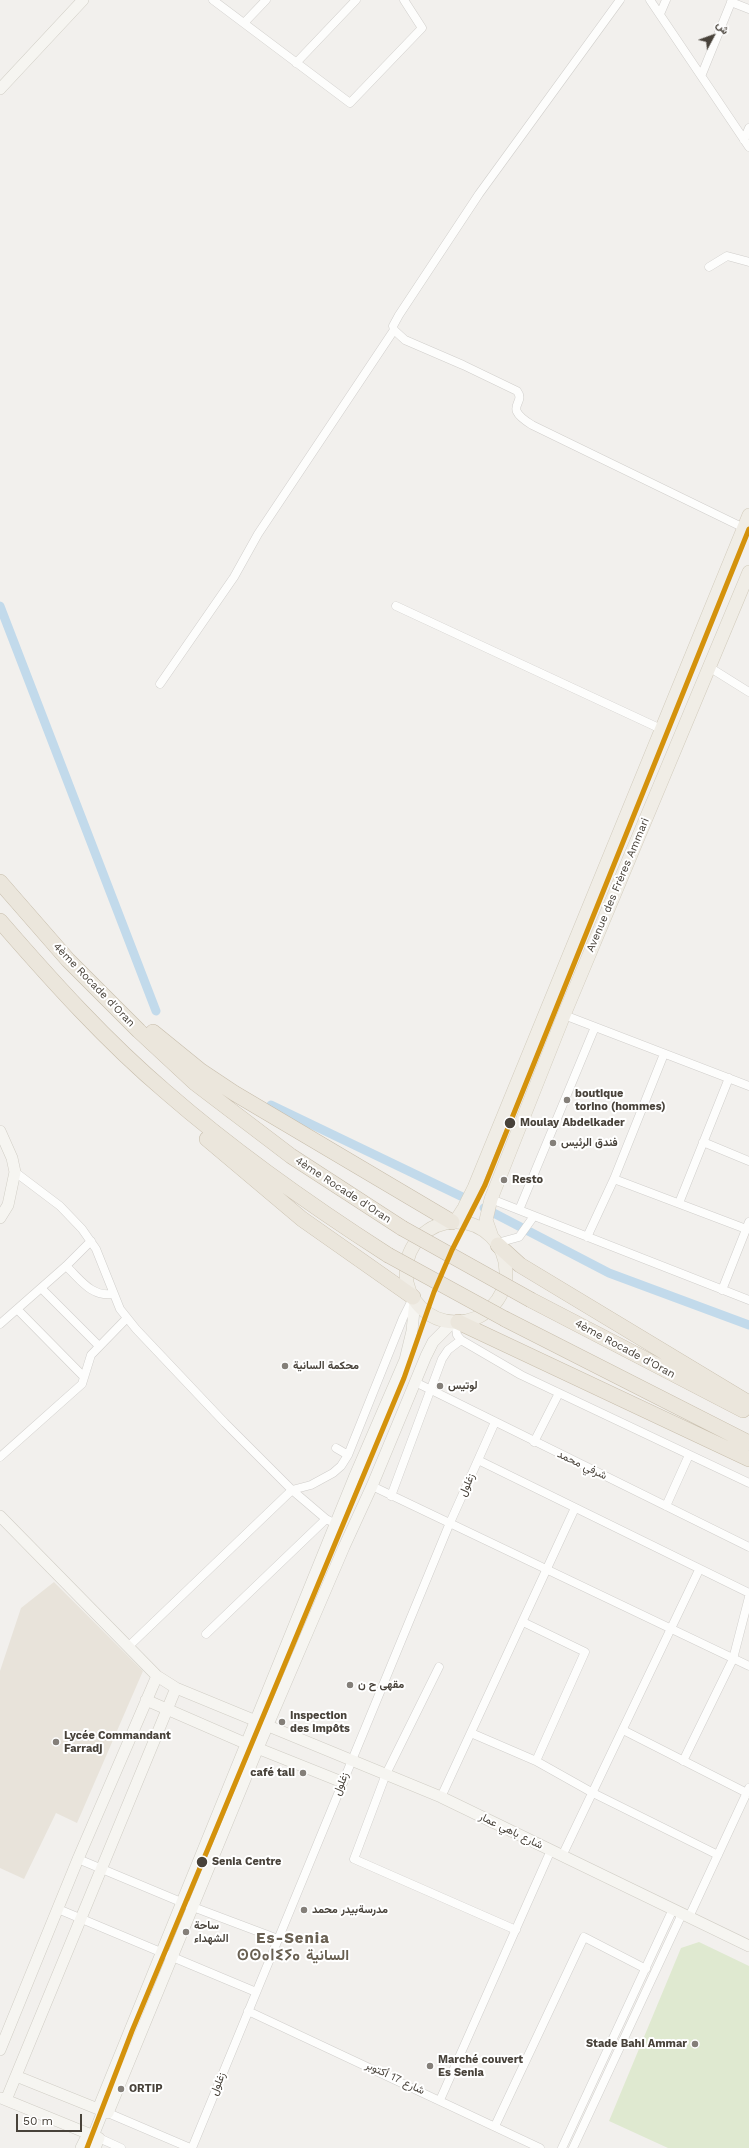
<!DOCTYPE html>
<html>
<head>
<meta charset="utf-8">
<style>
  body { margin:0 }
  #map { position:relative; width:749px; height:2148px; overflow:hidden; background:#f2f0ed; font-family:"Work Sans",Vazirmatn,sans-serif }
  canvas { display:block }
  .north { position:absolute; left:693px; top:16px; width:40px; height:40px; -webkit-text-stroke:3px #fff; paint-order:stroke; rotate:49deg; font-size:11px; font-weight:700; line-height:16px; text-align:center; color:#48423a }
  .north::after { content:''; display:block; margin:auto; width:14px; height:18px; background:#48423a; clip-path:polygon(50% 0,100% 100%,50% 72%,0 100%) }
  .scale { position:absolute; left:16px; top:2114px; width:66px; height:18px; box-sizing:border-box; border:2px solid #48423a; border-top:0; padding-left:5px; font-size:12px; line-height:14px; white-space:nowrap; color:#48423a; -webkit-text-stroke:3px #fff; paint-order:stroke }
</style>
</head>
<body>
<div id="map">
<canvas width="749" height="2148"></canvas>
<div class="north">ش</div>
<div class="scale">50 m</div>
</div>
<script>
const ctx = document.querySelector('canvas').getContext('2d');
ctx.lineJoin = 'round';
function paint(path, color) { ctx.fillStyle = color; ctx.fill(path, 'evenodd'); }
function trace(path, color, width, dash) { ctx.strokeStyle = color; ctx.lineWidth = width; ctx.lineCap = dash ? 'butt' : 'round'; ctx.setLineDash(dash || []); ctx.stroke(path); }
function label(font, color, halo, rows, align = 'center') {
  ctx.font = font + ' "Work Sans",Vazirmatn,"Noto Sans Tifinagh",sans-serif'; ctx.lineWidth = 4; ctx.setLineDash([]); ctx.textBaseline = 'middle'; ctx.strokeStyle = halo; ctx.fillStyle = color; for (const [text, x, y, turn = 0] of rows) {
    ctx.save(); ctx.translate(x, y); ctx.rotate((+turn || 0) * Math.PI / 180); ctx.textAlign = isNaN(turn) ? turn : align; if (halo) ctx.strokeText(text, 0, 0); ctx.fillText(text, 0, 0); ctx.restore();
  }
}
paint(new Path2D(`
  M54,1582L143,1671L77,1823L56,1813L24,1879L0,1868V1671L21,1608Z`), '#e8e3da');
paint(new Path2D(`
  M699,1942L749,1966V2148H668L609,2121L681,1948Z`), '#dfe9d0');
trace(new Path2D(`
  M0,606L156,1011
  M271,1105L473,1202
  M484,1208L609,1273L749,1325`), '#c2daeb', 9);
const street = new Path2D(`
  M213,0L350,103L422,28L404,0
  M620,0L479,194L399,315L393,326L394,330L405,340L463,365L517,391C527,404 501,406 532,425L744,528
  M650,0L749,147
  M731,2L749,9
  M660,14L666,0
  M244,23L266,0
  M296,63L356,0
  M702,74L732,0
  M744,140L749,128
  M709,267L727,256L749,262
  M396,606L661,729
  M709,667L749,692
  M160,684L234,577L258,534L394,330
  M564,1015L749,1086
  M703,1142L749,1161
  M15,1172L60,1206L82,1229L96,1249L120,1309L136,1329L225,1423L292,1490L326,1519L336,1524
  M614,1179L746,1229
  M491,1199L749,1300
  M679,1203L729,1078
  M519,1210L595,1027
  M587,1237L614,1179L664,1054
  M497,1243L519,1237L534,1216
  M66,1266C81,1280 91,1297 113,1294
  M41,1288L99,1346
  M722,1290L749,1222
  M17,1309L84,1377
  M455,1322L457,1335L461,1340L521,1375L749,1483
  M0,1324L66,1266L91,1241
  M415,1382L749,1547
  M534,1442L559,1393
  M336,1448L348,1455
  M0,1457L82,1384L91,1355L127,1318
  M478,1460L749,1593
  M372,1486L749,1666
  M391,1496L442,1359L448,1350L461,1340
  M666,1506L689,1455
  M523,1622L585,1652L536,1761
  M206,1634L326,1519
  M129,1646L292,1490L311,1485L333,1473L341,1466L348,1455L403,1318L413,1298
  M439,1667L386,1774L354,1859L516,1930
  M623,1730L747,1793
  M471,1733L536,1761L593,1793L718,1855
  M683,1761L733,1659L749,1597
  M441,1797L575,1508
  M562,1856L699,1570
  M78,1859L193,1907L278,1939
  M58,1909L256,1992
  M689,1917L749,1788
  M248,2011L540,2148
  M440,2100L551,1850
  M108,2113L190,2148
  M495,2126L584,1937L646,1969
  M99,2138L121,2148
  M192,2148L449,1525L495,1422
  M562,2148L673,1909
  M573,2148L682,1914`);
const secondary = new Path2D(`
  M0,89L83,0
  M0,1131L12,1158L15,1172L8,1205L0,1218
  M0,1516L157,1676L176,1688L441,1797L749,1946
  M146,1700L247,1744L342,1782
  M0,2050L78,1859L157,1676
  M16,2076L108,2113L258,1748L344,1547L372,1486L426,1356L433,1342L453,1322
  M1,2098L99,2138L95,2148
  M6,2100L176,1688
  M98,2109L354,1478L405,1360L412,1331L415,1300
  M93,2136L103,2111
  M81,2148L88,2134`);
const primary = new Path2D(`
  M455,1222L464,1208L474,1188L749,515
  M406 1272a50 50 0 1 1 100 0a50 50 0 1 1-100 0Z
  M492,1237L486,1220L491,1199L564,1015L749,572`);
const highway = new Path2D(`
  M0,882L68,960L139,1031L195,1083L291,1156L402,1228
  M0,921C52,981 106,1041 166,1092C236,1153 310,1205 388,1255
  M153,1032L201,1071L234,1093L452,1222
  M207,1139L302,1219L413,1297
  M498,1245L520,1265L749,1403
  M531,1300L743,1410
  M505,1319L749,1443
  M458,1322L749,1459`);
trace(street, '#d0cecb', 9);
trace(secondary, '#d0cdc5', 12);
trace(primary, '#d2ccbd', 14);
trace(highway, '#c7bdab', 16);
trace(street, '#fdfdfc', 8);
trace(secondary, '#f6f5f1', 11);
trace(primary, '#f0ede6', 13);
trace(highway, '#ebe6dc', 15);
const highwayBridge = new Path2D(`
  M402,1228L531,1300
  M388,1255L505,1319`);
trace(highwayBridge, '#c7bdab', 16, []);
trace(highwayBridge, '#ebe6dc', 15);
trace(new Path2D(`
  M87,2148L132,2031L404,1378L434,1292L452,1250L485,1185L749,529`), '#d4920c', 5);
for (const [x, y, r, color] of [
  [567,1100,4,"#847f79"],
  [510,1123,6,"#48423a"],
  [553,1143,4,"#847f79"],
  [504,1180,4,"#847f79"],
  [285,1366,4,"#847f79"],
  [440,1386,4,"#847f79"],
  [350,1685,4,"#847f79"],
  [282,1722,4,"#847f79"],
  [56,1742,4,"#847f79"],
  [303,1773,4,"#847f79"],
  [202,1862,6,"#48423a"],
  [304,1910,4,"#847f79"],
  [186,1932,4,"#847f79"],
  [695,2044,4,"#847f79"],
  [430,2066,4,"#847f79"],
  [121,2089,4,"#847f79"]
]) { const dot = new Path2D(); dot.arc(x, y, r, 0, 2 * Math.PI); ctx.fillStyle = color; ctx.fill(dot); trace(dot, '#fff', 1.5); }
label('11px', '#48423a', '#fff', [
  ["Avenue des Frères Ammari",618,885,-67],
  ["4ème Rocade d'Oran",94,985,46],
  ["4ème Rocade d'Oran",343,1190,33],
  ["4ème Rocade d'Oran",625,1349,28],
  ["شرفي محمد",582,1465,26],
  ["زغلول",467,1485,-66],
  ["زغلول",341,1784,-68],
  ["شارع باهي عمار",511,1831,26],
  ["شارع 17 أكتوبر",395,2078,25],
  ["زغلول",218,2084,-68]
]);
label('bold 11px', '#48423a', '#fff', [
  ["boutique",575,1094],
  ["torino (hommes)",575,1107],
  ["فندق الرئيس",561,1143],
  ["Resto",512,1180],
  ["محكمة السانية",293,1366],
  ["لوتيس",448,1386],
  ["مقهى ح ن",358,1685],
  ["Inspection",290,1716],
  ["des impôts",290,1729],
  ["Lycée Commandant",64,1736],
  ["Farradj",64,1749],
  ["café tali",295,1773,"right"],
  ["مدرسةبيدر محمد",312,1910],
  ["ساحة",194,1926],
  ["الشهداء",194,1939],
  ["Stade Bahi Ammar",687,2044,"right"],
  ["Marché couvert",438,2060],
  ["Es Senia",438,2073],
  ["ORTIP",129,2089]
], 'left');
label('bold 11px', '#48423a', '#fff', [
  ["Moulay Abdelkader",520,1123],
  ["Senia Centre",212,1862]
], 'left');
ctx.letterSpacing = '1px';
label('bold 15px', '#696052', '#fff', [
  ["Es-Senia",293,1939],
  ["ⵙⵙⴰⵏⵉⵢⴰ السانية",293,1956]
]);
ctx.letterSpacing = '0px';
</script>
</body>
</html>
